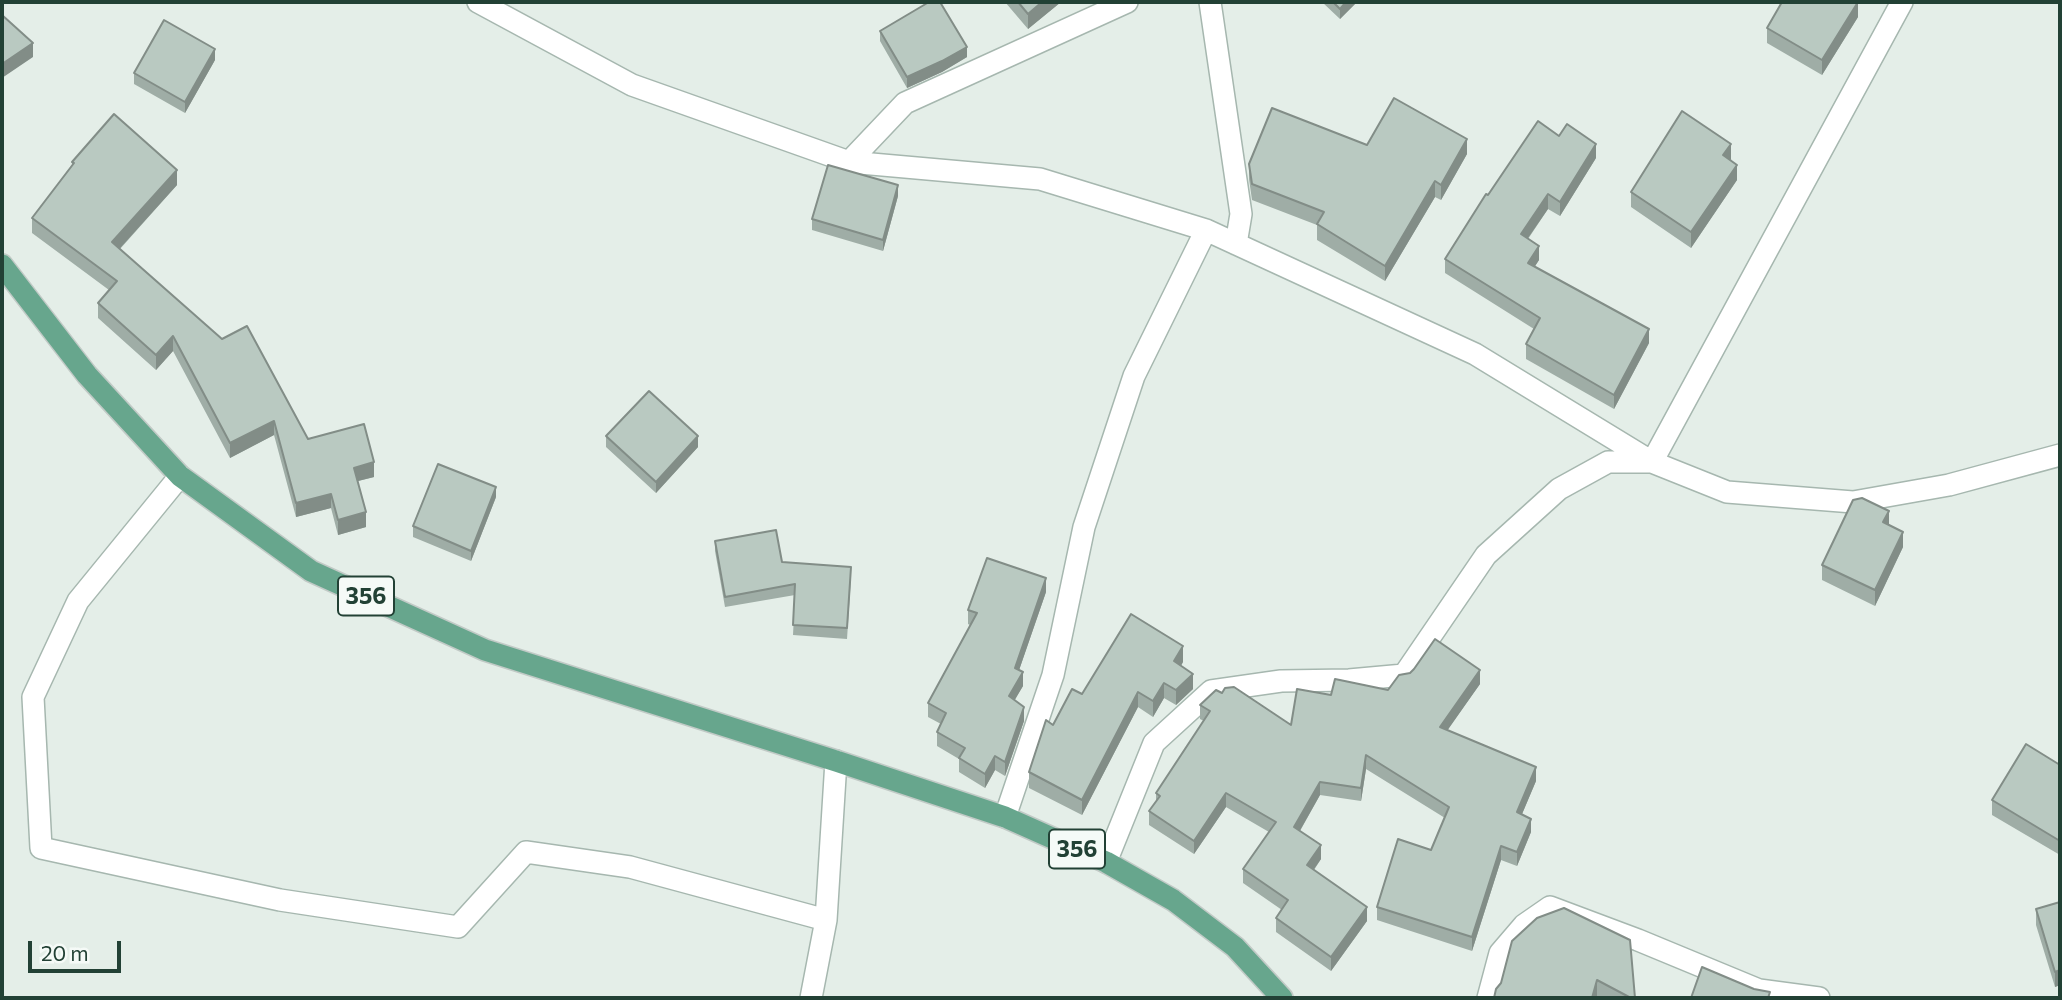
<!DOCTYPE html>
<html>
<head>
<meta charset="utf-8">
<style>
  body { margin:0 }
  #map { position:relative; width:2062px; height:1000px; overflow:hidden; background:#e4eee8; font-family:Commissioner,sans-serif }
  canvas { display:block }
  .frame { position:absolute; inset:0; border:4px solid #224135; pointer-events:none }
  .scale { position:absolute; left:28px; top:941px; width:93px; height:32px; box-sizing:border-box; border:4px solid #224135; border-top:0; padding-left:9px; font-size:21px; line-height:24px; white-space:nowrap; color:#224135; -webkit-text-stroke:5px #f5faf7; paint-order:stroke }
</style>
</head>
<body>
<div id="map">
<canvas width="2062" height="1000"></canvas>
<div class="frame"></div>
<div class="scale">20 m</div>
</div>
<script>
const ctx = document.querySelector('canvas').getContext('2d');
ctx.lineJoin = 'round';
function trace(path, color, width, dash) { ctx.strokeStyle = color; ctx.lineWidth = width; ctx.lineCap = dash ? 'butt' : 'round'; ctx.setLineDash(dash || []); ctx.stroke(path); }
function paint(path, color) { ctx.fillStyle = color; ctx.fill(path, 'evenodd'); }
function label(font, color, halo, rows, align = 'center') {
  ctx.font = font + ' Commissioner,sans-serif'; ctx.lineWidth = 5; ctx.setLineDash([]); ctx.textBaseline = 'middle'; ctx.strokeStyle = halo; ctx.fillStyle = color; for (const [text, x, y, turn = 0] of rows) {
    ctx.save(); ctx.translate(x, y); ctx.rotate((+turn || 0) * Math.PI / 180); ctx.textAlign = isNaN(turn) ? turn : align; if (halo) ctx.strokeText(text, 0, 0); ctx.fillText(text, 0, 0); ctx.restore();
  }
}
const minor = new Path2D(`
  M478,2L632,85L849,162L1040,179L1206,230L1475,354L1652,462L1902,2
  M1210,2L1241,214L1236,244
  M849,162L905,103L1127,2
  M180,476L78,601L33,697L41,848L280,900L458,927L526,852L630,867L826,920
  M1005,817L1053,675L1084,527L1134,376L1206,230
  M1106,862L1154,743L1211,691L1281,681L1349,680L1404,675L1486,555L1559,489L1608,462H1652L1727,492L1853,502L1949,485L2060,455
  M811,998L826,920L836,761
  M1488,998L1500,953L1524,925L1550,907L1638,940L1759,990L1819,998`);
const major = new Path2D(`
  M2,265L87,375L180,476L311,571L485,650L836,761L1005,817L1106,862L1173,900L1235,947L1282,998`);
trace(minor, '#a6b7af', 24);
trace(major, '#c1cac6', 24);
trace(minor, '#fff', 21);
trace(major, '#67a68d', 21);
paint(new Path2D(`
  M1005,2H1061L1028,29Z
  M1322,2H1357L1340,19Z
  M1858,17L1822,75L1767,43V28Z
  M880,31L967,57L942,72L907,88L880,41Z
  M215,60L185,113L134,84V73Z
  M1367,145L1467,154L1441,200L1435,197L1385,281L1317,240V225L1252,200L1249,179V164Z
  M1596,158L1560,216L1548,209L1528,239L1539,260L1535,266L1649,343L1614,409L1526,359V344L1534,329L1445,273V259L1488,195Z
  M1731,159L1737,180L1691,248L1631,207V192Z
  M72,162L177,185L120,249L308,439L374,477L358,481L366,527L338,535L331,508L296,517L274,435L230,458L173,351L156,370L98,318V303L109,290L32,233V218L72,165Z
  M898,196L883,251L812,230V219Z
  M606,436L698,447L656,493L606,447Z
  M496,497L471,561L413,537V526Z
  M1889,525L1903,547L1875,606L1822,580V565Z
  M715,541L782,562L851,578L847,639L793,635L795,595L725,607L715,551Z
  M1046,592L1019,670L1023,686L1014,700L1024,721L1005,776L995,770L985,788L959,772V759L937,746V732L941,724L928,717V703L970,625L968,624V610Z
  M1183,662L1181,666L1193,689L1176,705L1164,698L1153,717L1138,707L1082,815L1029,788V772L1053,725L1082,694Z
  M1480,684L1447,730L1536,781L1522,814L1531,832L1517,866L1501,860L1472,951L1377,920V907L1431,850L1445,818L1366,769L1361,801L1320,795L1300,831L1321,859L1314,870L1367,921L1331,971L1276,932V918L1282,910L1243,883V869L1269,832L1226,807L1194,854L1149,825V811L1156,802V793L1204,721L1200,719V705L1222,693L1291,725L1331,695L1388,690Z
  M2060,765V855L1992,815V800Z
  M2060,902V985L2055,987L2036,925V909Z
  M1512,941L1635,998H1494L1501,983Z`), '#9fada6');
paint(new Path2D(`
  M1042,2H1061L1028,29V14Z
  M1346,2H1357L1340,19V9Z
  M1858,2V17L1822,75V60Z
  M33,43V57L2,78V64Z
  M967,47V57L942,72L907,88V77Z
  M215,49V60L185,113V102Z
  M1467,139V154L1441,200V185Z
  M1596,144V158L1560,216V202Z
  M1731,144V159L1723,171V155Z
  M1737,165V180L1691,248V232Z
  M177,170V185L112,257V242Z
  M1435,181V197L1385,281V266Z
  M898,185V196L883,251V240Z
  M1548,194V209L1521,248V234Z
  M1539,246V260L1528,277V263Z
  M1649,329V343L1614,409V395Z
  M173,336V351L156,370V355Z
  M274,421V435L230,458V443Z
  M698,436V447L656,493V482Z
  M374,462V477L354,482V468Z
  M496,487V497L471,561V551Z
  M331,494V508L296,517V503Z
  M1889,511V527L1883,522Z
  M366,512V527L338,535V520Z
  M1903,532V547L1875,606V590Z
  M1046,578V592L1015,682V668Z
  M1183,646V662L1174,677V661Z
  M1480,670V684L1440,741V727Z
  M1023,672V686L1009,710V696Z
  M1193,674V689L1176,705V690Z
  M1164,683V698L1153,717V701Z
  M1138,692V707L1082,815V800Z
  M1024,707V721L1005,776V762Z
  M1366,755V769L1361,801V788Z
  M995,756V770L985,788V774Z
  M1536,767V781L1517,826V812Z
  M1320,782V795L1294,841V827Z
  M1226,793V807L1194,854V841Z
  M1531,819V832L1517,866V852Z
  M1321,845V859L1307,879V865Z
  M1501,846V860L1472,951V937Z
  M1367,907V921L1331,971V957Z
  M2060,970V985L2055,987V972Z
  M1597,980V998H1592Z`), '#828d87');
const building = new Path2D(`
  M929,2H940L967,47L942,61L907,77L880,31Z
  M1018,2H1042L1028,14Z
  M1333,2H1346L1340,9Z
  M1782,2H1858L1822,60L1767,28Z
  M2,15L33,43L2,64Z
  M164,20L215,49L185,102L134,73Z
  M1394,98L1467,139L1441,185L1435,181L1385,266L1317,224L1324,212L1252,184L1249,164L1272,108L1367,145Z
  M1682,111L1731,144L1723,155L1737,165L1691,232L1631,192Z
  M114,114L177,170L112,242L222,339L247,326L308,439L364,424L374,462L354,468L366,512L338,520L331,494L296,503L274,421L230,443L173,336L156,355L98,303L117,281L32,218L74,163L72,162Z
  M1538,121L1559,136L1567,124L1596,144L1560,202L1548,194L1521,234L1539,246L1528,263L1649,329L1614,395L1526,344L1540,318L1445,259L1486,194L1488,195Z
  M828,165L898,185L883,240L812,219Z
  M649,391L698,436L656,482L606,436Z
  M438,464L496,487L471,551L413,526Z
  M1862,498L1889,511L1883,522L1903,532L1875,590L1822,565L1853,500Z
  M776,530L782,562L851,567L847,628L793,625L795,584L725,597L715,541Z
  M987,558L1046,578L1015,668L1023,672L1009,696L1024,707L1005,762L995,756L985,774L959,758L965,748L937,732L946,713L928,703L977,613L968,610Z
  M1131,614L1183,646L1174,661L1193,674L1176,690L1164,683L1153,701L1138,692L1082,800L1029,772L1046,720L1053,725L1072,689L1082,694Z
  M1435,639L1480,670L1440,727L1536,767L1517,812L1531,819L1517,852L1501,846L1472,937L1377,907L1398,839L1431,850L1449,807L1366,755L1361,788L1320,782L1294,827L1321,845L1307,865L1367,907L1331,957L1276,918L1288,900L1243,869L1276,822L1226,793L1194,841L1149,811L1160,796L1156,793L1210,711L1200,705L1216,690L1222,693L1225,688L1234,687L1291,725L1297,689L1331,695L1335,679L1388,690L1399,675L1410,673L1414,669Z
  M2026,744L2060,765V841L1992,800Z
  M2060,902V970L2055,972L2036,909Z
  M1564,908L1630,940L1635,998H1631L1597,980L1592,998H1494L1496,989L1501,983L1512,941L1537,918Z
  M1702,967L1754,989L1770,992L1768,998H1691Z`);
paint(building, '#b9c9c1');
trace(building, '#828d87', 2);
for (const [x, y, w] of [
  [366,596,56],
  [1077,849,56]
]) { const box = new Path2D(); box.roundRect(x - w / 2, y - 19.5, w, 39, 5); ctx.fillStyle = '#f5faf7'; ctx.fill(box); trace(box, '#224135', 2); }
label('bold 23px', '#224135', null, [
  ["356",366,596],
  ["356",1077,849]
]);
</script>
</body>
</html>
